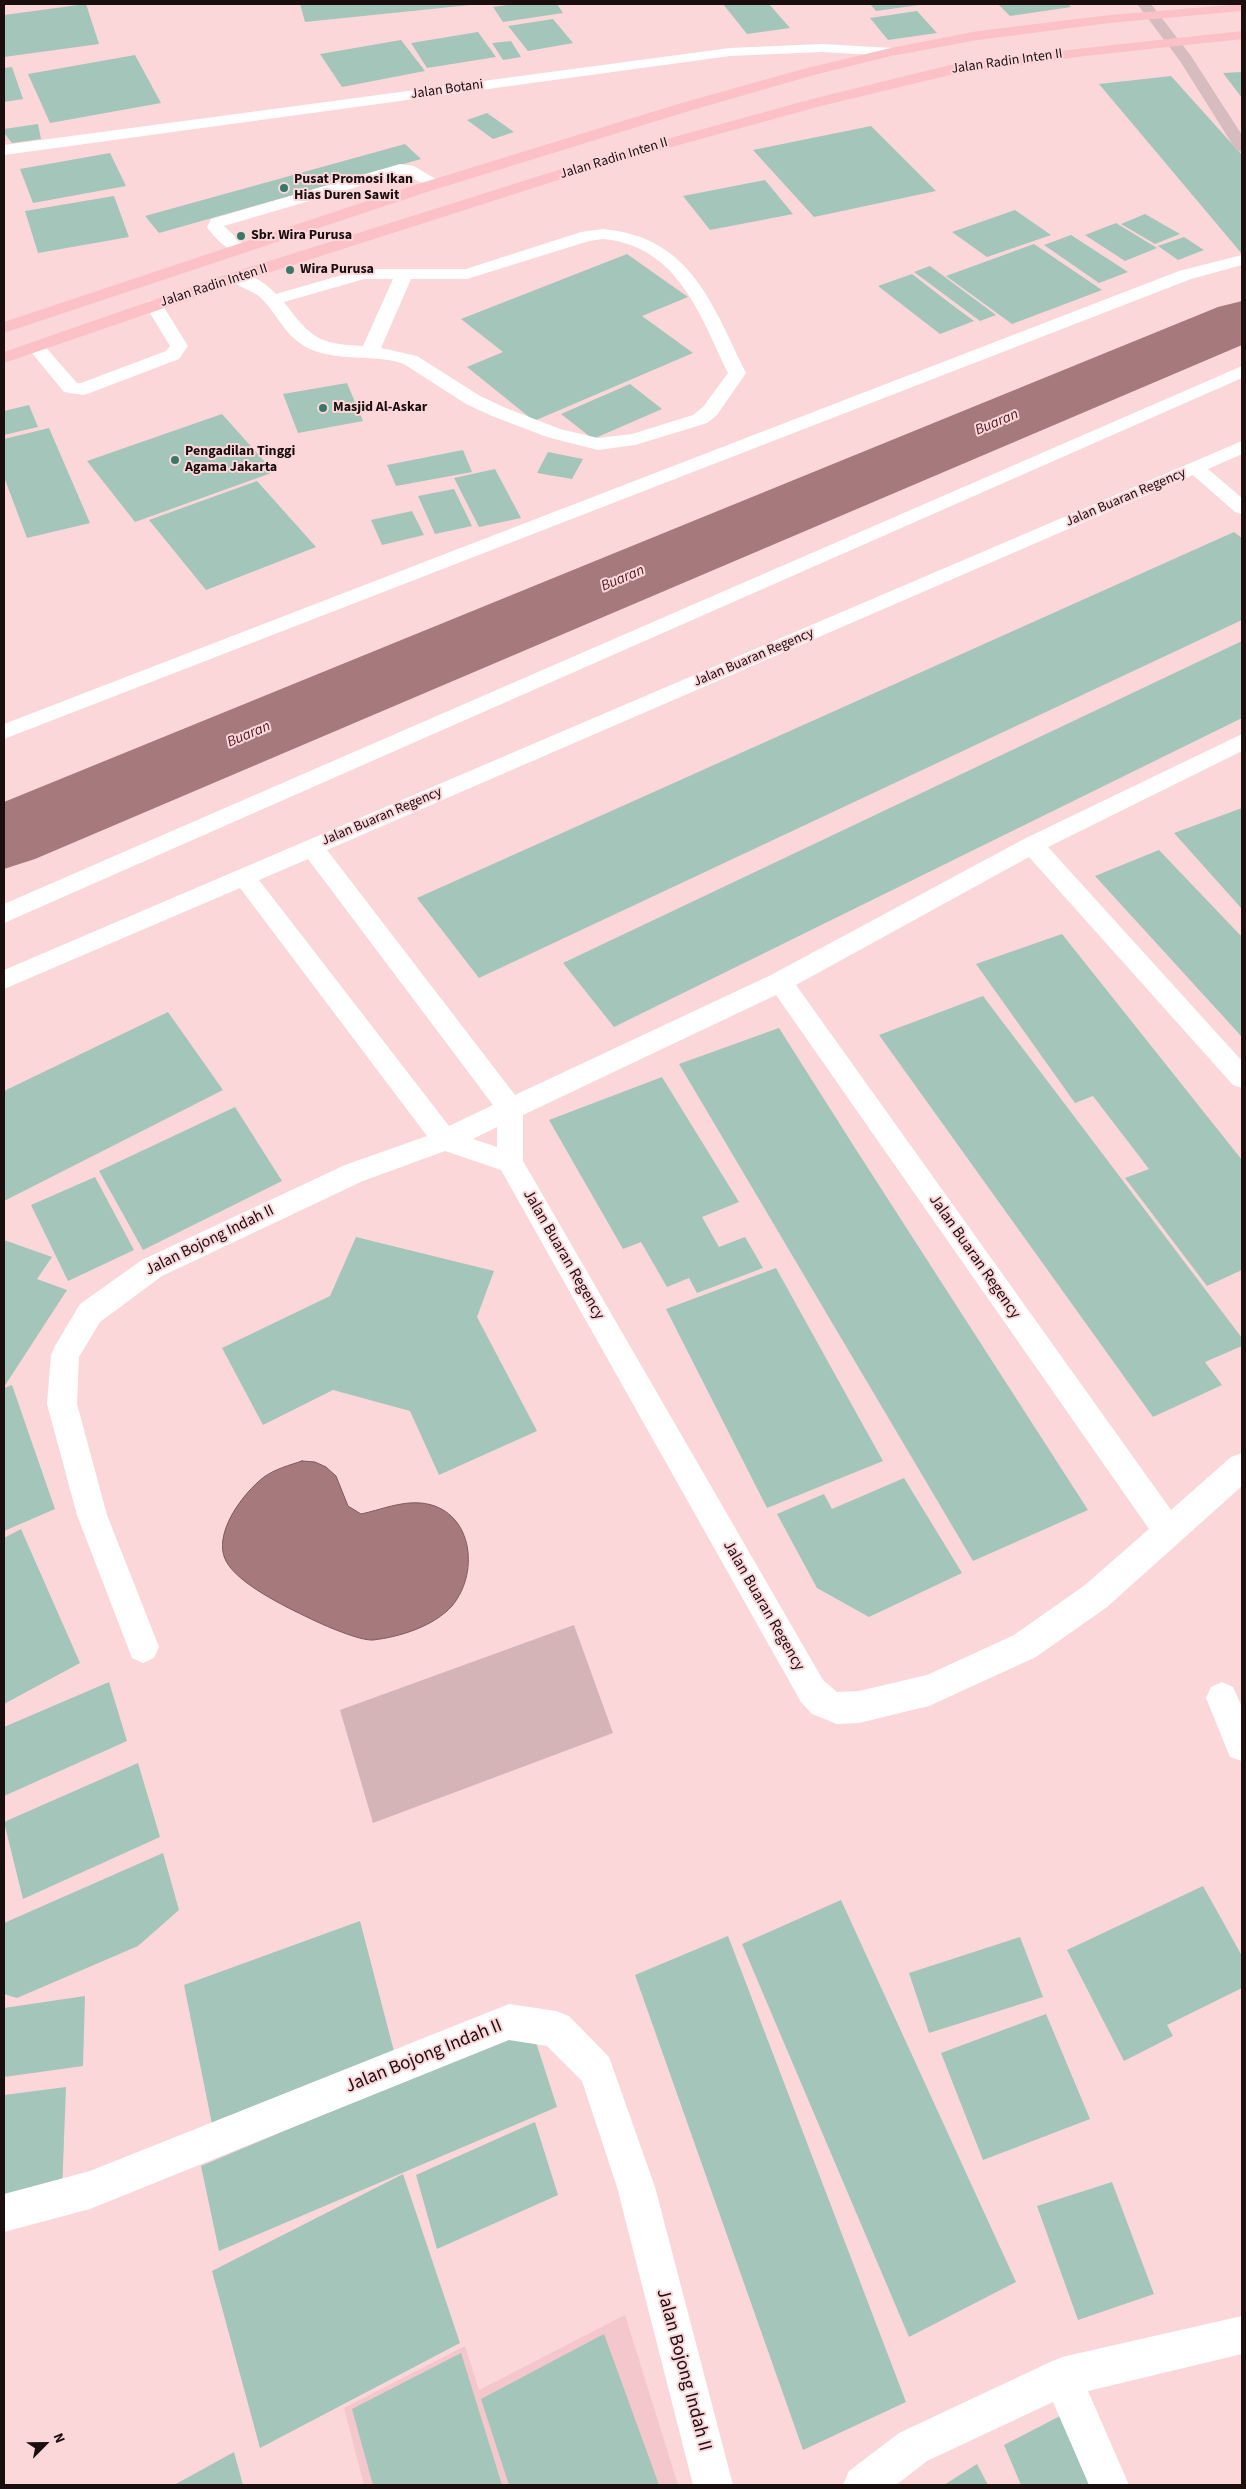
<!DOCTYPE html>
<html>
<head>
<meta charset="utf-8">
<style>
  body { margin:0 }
  #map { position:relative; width:1246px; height:2489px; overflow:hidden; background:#fbd7da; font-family:"Source Sans 3",sans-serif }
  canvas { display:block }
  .frame { position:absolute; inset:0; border:5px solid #1a0e0f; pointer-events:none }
  .north { position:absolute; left:20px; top:2419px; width:50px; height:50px; -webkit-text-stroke:4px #fbd7da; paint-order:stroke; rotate:67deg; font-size:14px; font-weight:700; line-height:20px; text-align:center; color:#1a0e0f }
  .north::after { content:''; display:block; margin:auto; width:18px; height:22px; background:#1a0e0f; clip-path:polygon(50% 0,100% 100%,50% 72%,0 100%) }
</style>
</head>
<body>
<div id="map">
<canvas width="1246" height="2489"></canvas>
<div class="frame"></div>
<div class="north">N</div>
</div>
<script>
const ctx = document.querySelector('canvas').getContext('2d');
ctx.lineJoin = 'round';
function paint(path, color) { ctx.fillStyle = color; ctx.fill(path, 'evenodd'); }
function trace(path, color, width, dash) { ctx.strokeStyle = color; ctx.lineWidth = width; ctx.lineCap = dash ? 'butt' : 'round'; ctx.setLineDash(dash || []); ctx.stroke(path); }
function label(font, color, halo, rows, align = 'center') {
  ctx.font = font + ' "Source Sans 3",sans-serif'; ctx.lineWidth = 4; ctx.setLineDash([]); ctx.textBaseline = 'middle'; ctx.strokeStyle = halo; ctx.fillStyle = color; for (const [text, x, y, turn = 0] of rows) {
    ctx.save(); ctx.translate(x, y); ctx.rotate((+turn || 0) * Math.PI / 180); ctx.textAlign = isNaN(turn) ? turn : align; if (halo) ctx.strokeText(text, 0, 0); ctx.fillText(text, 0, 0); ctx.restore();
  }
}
paint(new Path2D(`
  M625,2315L678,2485H364L344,2408L465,2346L479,2390Z`), '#f3c7cb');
paint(new Path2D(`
  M574,1625L613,1733L373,1823L340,1710Z`), '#d4b4b6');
const water = new Path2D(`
  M302,1461L315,1462L326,1467L336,1476L348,1506L361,1514C380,1510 401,1501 421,1503C472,1508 481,1571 452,1606C434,1626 400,1637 373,1640C360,1641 323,1625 309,1618C286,1607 238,1584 226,1561C212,1534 243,1493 264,1477C275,1469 290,1465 302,1461Z`);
paint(water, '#a67a7d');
trace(water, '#7c5a5c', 1);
paint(new Path2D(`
  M1242,301V345L35,859L4,869V802L1218,307Z`), '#a67a7d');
paint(new Path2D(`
  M86,4L99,44L4,57V15Z
  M300,4H470V5L305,22Z
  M514,4H557L563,13L503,22L493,7Z
  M723,4H769L790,28L747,34Z
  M870,4H919V5L876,11Z
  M998,4H1068L1071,7L1010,16Z
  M917,11L937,33L888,40L870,18Z
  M553,19L573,43L528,51L508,26Z
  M478,32L496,57L427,68L411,43Z
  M401,40L425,71L342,87L320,54Z
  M511,41L521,57L503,60L492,43Z
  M135,55L161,103L50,123L28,74Z
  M12,67L23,99L4,102V68Z
  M1242,72V98L1223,73Z
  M1171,76L1242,155V254L1099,84Z
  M487,113L514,132L493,139L467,120Z
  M38,124L41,139L12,143L4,133V129Z
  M871,126L936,191L814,217L753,150Z
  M405,144L421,159L159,233L145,216Z
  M110,153L126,186L33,203L20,169Z
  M765,180L793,214L710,230L683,196Z
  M114,196L129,237L38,253L25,211Z
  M1015,210L1051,235L987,257L952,232Z
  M1145,214L1180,234L1155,244L1121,224Z
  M1116,223L1157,248L1125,261L1085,235Z
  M1071,235L1128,272L1099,283L1044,245Z
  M1184,237L1204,250L1178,260L1158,246Z
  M1034,244L1102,290L1012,324L946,276Z
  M627,254L688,297L642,316L693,353L534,421L467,367L503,352L461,319Z
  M930,266L996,315L980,321L914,272Z
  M912,274L951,304L974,321L940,334L878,286Z
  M347,383L363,421L298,433L283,394Z
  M630,384L662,409L593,439L561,414Z
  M29,405L38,427L4,435V411Z
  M222,414L274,472L135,522L87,461Z
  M49,428L90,523L27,538L4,477V439Z
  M463,450L472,472L396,486L387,465Z
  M548,452L583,459L572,479L537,473Z
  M495,469L521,518L479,527L454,478Z
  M257,481L316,547L206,590L149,520Z
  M454,489L472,526L435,534L418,496Z
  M412,511L424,535L382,545L371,520Z
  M1234,532L1242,538V620L479,978L417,898Z
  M1242,641V718L614,1027L563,963Z
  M1242,808V909L1174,833Z
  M1159,850L1242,937V1037L1095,876Z
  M1062,934L1242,1160V1270L1207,1286L1125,1178L1149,1169L1093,1096L1075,1103L976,964Z
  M983,996L1242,1338V1346L1205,1362L1222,1385L1153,1417L879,1035Z
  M168,1012L223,1090L4,1201V1091Z
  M779,1028L855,1148L1088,1510L973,1561L679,1064Z
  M662,1077L739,1202L702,1217L719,1247L745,1237L763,1268L697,1293L689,1278L667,1287L641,1242L623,1249L549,1120Z
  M235,1107L282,1181L143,1250L99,1171Z
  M95,1177L134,1250L68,1281L31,1205Z
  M356,1237L494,1271L477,1317L537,1431L439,1475L410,1411L333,1390L263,1425L222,1348L330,1296Z
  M4,1240L52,1257L37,1279L67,1290L4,1387Z
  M776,1268L883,1461L767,1508L666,1309Z
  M12,1385L55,1509L4,1531V1388Z
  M904,1478L962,1573L869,1617L817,1588L777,1514L824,1494L832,1509Z
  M21,1529L80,1663L4,1704V1538Z
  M109,1682L127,1741L4,1796V1727Z
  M138,1763L160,1837L23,1899L4,1822Z
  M163,1853L179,1910L138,1946L17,1998L4,1994V1923Z
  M1203,1886L1242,1956V1988L1167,2025L1173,2036L1124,2061L1067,1950Z
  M841,1900L1016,2282L909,2337L742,1944Z
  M360,1921L396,2059L213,2129L184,1985Z
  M728,1936L906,2402L803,2450L635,1975Z
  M1020,1937L1043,1997L929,2033L909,1973Z
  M85,1996L83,2066L4,2077V2008Z
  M1046,2014L1090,2119L983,2160L941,2053Z
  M531,2027L557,2107L219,2251L201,2166Z
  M66,2087L62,2192L4,2201V2095Z
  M535,2122L558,2195L437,2249L416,2175Z
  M403,2174L460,2343L260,2448L212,2271Z
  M1112,2182L1154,2294L1078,2320L1037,2206Z
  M604,2334L659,2485H509L481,2399Z
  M461,2353L502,2485H373L352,2409Z
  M1064,2414L1094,2485H1021L1004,2445Z
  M234,2452L243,2485H174Z
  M977,2464L988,2485H944Z`), '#a3c5ba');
paint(new Path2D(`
  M400,164L414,166L442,183L434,188L401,174L224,226L247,248L245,252C231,255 214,238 207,227L211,219Z
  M603,229C691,237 712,304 746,373L717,415L707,423L635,445L598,450L547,437L492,416L466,404L404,364C371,352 326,365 297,341C282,329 274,310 260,297C251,289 235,287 228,277L231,273C246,270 266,283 276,294L363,269H466L581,232ZM603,239C678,246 700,315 728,373L703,407L693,415L632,434L598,438L560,429L506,408L480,396L417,356L381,348L411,279H467L589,241ZM364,279H393L363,346C318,344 311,338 284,302Z
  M154,300L160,301L188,346L179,359L90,393L83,395L64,392L27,347L30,343H42L77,383H81L166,351L170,346L145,305L148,301Z`), '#fff');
paint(new Path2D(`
  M822,44L892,48L899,52L892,56L822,52L730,56L4,155V145L730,48Z
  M1242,255V265L1191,279L4,739V724L1179,271Z
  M1242,366V378L4,923V904Z
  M1242,441V454L1208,469L1242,498V514L1235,512L1193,475L327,850L515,1095L771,975L1024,839L1242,734V751L1048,847L1242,1061V1088L1233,1085L1029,857L796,985L1171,1510L1231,1457L1242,1453V1486L1107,1607L1036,1657L929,1706L859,1723L837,1724L812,1714L801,1702L501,1170L445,1151L363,1181L162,1276L100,1322L79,1357L77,1404L107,1515L159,1647L154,1658L143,1663L132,1658L77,1515L47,1404L51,1355L55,1346L80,1304L142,1260L345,1165L427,1136L240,888L4,989V970ZM308,859L493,1105L449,1126L259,880ZM776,995L1149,1529L1085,1585L1014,1635L927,1675L859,1691L837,1692L823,1680L523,1161V1115ZM497,1127V1147L473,1139Z
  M1222,1682L1233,1687L1242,1707V1761L1230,1757L1206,1698L1211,1687Z
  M509,2004L556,2011L569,2016L609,2057L655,2187L733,2485H693L617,2187L582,2081L547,2046L509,2040L90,2209L4,2232V2194L90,2171Z
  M1242,2316V2354L1088,2391L1129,2485H1089L1053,2402L927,2461L896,2485H843L849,2471L899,2433L1048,2363L1062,2357Z`), '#fff');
paint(new Path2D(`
  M1137,4H1151L1191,56L1242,135V152L1236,150L1180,61Z`), '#d6bcbe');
paint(new Path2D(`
  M1242,4V11L1110,23L978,40L891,56L814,75L689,111L427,192L4,333V322L415,185L678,104L803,69L891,48L978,31L1110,15Z
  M1242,31V39L1085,56L950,75L821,106L599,167L243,281L4,363V352L231,273L587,161L812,99L950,65L1085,48Z`), '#fcc1c7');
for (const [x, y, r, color] of [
  [284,188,5,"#397867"],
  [241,236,5,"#397867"],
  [290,270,5,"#397867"],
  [323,408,5,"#397867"],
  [175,460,5,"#397867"]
]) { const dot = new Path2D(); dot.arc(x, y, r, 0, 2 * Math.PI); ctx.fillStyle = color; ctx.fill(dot); trace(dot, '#fbd7da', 2); }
label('14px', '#1a0e0f', '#fbd7da', [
  ["Jalan Radin Inten II",1007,62,-8],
  ["Jalan Botani",447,90,-8],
  ["Jalan Radin Inten II",614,159,-17],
  ["Jalan Radin Inten II",214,286,-18],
  ["Jalan Buaran Regency",1126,498,-23],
  ["Jalan Buaran Regency",754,658,-23],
  ["Jalan Buaran Regency",382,817,-23]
]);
label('bold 14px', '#1a0e0f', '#fbd7da', [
  ["Pusat Promosi Ikan",294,180],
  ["Hias Duren Sawit",294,196],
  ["Sbr. Wira Purusa",251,236],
  ["Wira Purusa",300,270],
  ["Masjid Al-Askar",333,408],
  ["Pengadilan Tinggi",185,452],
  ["Agama Jakarta",185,468]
], 'left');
label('italic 15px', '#4d141f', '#fbd7da', [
  ["Buaran",997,423,-23],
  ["Buaran",623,579,-23],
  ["Buaran",249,735,-23]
]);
label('16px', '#1a0e0f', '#fbd7da', [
  ["Jalan Bojong Indah II",210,1241,-26],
  ["Jalan Buaran Regency",563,1255,60],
  ["Jalan Buaran Regency",974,1257,55],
  ["Jalan Buaran Regency",763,1606,60]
]);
label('19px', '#1a0e0f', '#fbd7da', [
  ["Jalan Bojong Indah II",424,2057,-22],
  ["Jalan Bojong Indah II",683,2370,75]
]);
</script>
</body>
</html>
